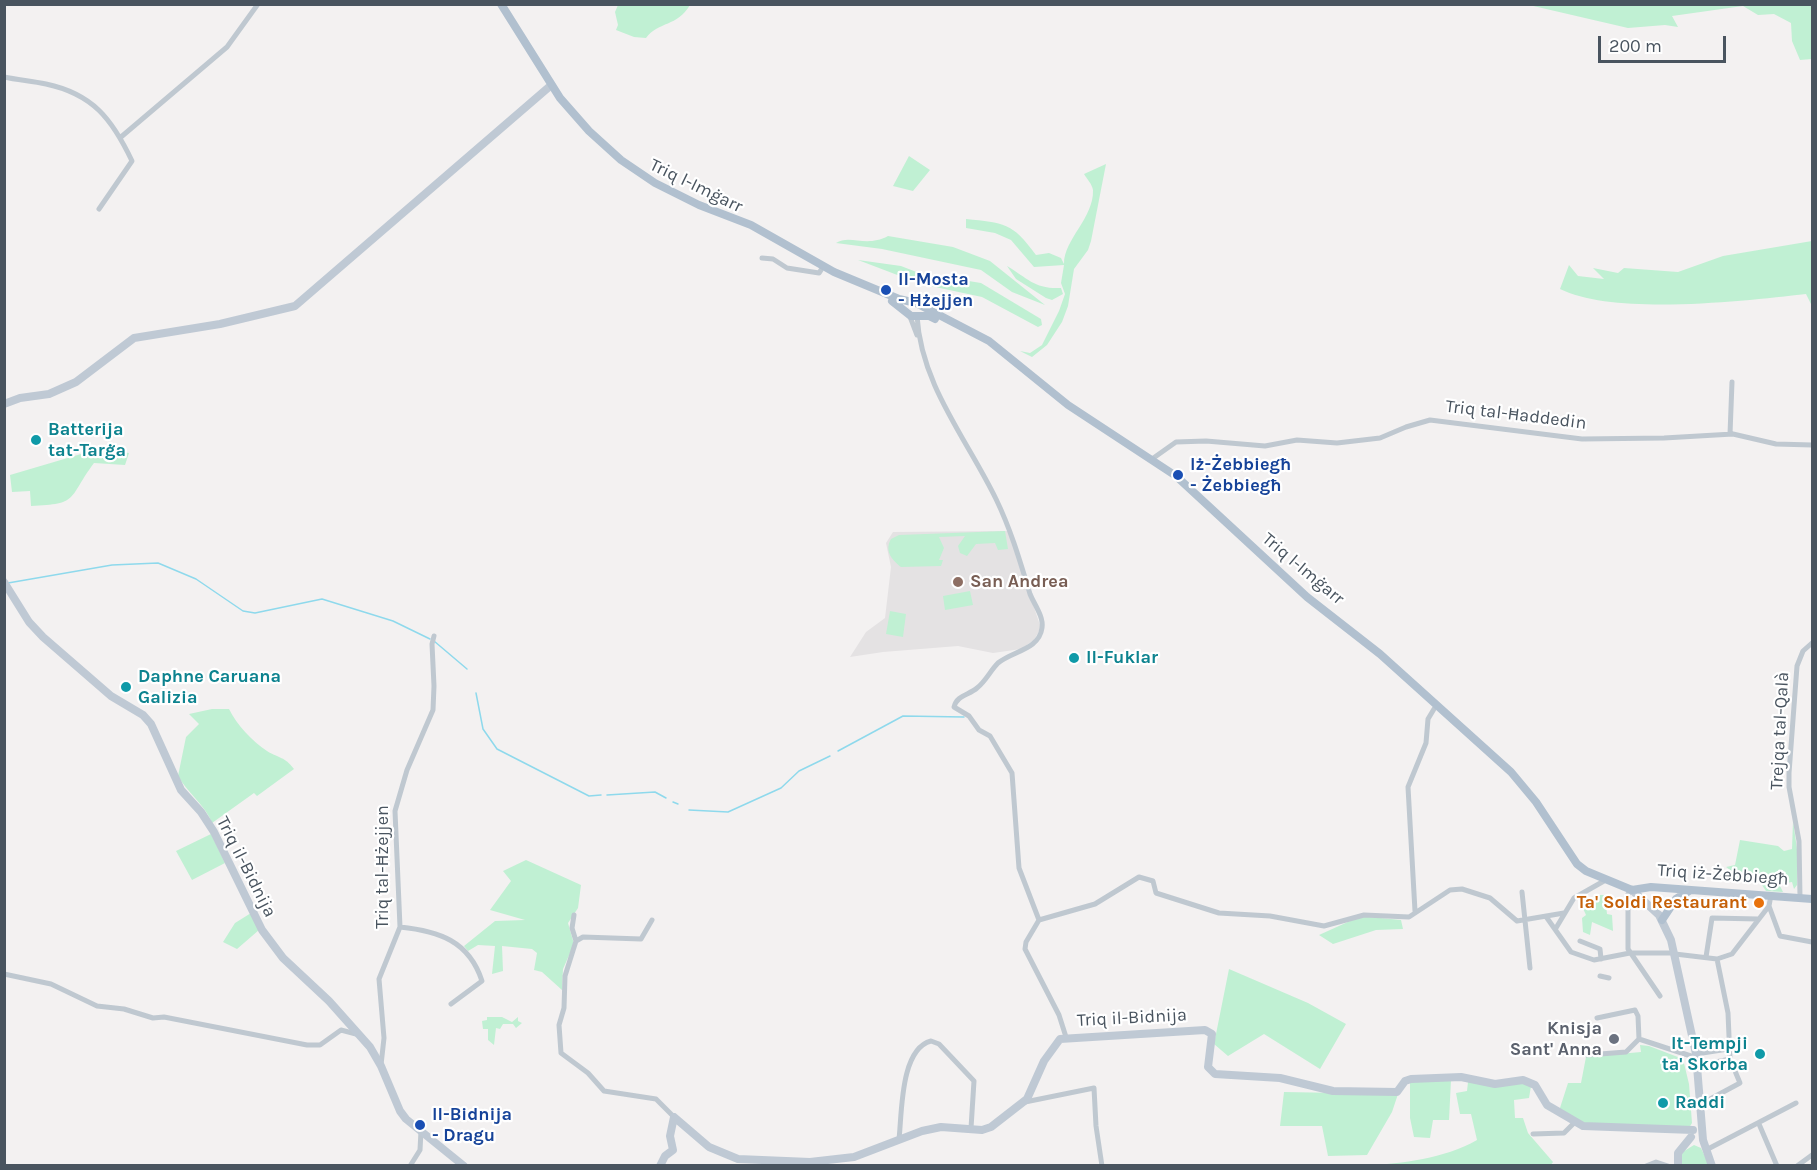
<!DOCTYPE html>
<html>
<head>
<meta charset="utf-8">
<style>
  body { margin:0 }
  #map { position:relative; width:1817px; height:1170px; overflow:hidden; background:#f3f1f1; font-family:Karla,sans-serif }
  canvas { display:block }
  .frame { position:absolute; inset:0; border:6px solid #49545f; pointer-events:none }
  .scale { position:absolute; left:1598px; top:36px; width:128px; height:27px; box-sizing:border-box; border:3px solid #49545f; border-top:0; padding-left:8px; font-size:18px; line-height:21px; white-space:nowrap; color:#49545f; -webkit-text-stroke:4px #fff; paint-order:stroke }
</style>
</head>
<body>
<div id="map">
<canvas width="1817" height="1170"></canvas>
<div class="frame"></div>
<div class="scale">200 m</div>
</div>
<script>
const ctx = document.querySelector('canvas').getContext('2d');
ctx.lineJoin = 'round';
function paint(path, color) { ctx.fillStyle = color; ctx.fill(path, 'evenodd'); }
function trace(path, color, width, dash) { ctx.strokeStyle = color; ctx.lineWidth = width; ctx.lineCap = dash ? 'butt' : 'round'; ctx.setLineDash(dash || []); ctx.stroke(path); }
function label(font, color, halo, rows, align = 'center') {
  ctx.font = font + ' Karla,sans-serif'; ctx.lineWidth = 4.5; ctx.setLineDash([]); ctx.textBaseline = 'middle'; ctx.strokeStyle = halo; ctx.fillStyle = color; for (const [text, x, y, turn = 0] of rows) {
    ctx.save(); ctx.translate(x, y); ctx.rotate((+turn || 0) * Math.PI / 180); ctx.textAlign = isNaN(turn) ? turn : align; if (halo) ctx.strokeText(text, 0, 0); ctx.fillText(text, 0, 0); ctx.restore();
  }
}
paint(new Path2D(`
  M1008,531L1041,628L1034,640L1021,649L993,653L958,646L883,652L850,657L866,632L885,618L891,567L886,543L893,532Z`), '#e4e2e3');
paint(new Path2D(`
  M618,5V4L690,5C677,27 659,21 646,38L634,37L616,30L618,25L615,12Z
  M1529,5H1812V59L1800,60L1792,41L1791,23L1774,14L1758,15L1743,6L1672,16L1678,27L1665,25L1628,28Z
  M909,156L930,170L913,191L893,186Z
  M1106,164L1091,241L1088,250L1074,269L1068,306L1062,322L1047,345L1032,357L1020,351L1030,353L1042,345L1059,311L1065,294L1061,283L1064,265L1034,267L1011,240L995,233L966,228V219C1004,223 1012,222 1036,255L1049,253L1061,258L1064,264C1064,239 1094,218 1093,190C1092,184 1087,179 1084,174Z
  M888,236L953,247L990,261L1045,305L1012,292L981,270L882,249L836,243C850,234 866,248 888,236Z
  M1812,241L1811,304L1806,294C1745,301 1614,316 1560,289L1569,265L1578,276L1604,279L1593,268L1618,273L1624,268L1678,272L1723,256Z
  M858,260L901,266L919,273L981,283L1041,319L1042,325L1038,327L982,297L921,284Z
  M1007,266C1029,279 1034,289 1061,288L1063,294L1052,300L1046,298L1016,279Z
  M98,449L129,453L125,465L94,463C67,499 80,504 31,506L30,491L12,492L10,475Z
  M1005,531L1008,549L998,550L995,543L976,544L967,556L960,553L958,546L965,536L939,537L944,548L939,560H943L941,566L901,567C892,560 884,551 891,539L899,535Z
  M970,591L973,605L945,610L943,596Z
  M890,611L906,614L903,637L886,634Z
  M212,709H229C237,725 252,741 267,751C280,759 284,756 294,769L257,796L254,793L212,823C206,806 187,792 178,776L186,737L199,724L189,714Z
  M1793,821L1797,849V885L1794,889L1792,882L1779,884L1783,892L1766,891L1760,882L1724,876L1731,875L1733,872L1726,867L1735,865L1740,840L1778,846L1784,851L1792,849Z
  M211,834L225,863L192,880L176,851Z
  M526,860L581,885L578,908L568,923L574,944L563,969L562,990L542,972L534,970L537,953L532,949L502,946L503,971L492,974L495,946L478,945L468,951L464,946L495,921L525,920L490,910L511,881L503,871Z
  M1598,895H1605L1607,914L1612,915L1613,931L1592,922L1590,935L1583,932L1582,918L1586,915L1581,904Z
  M251,913L259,930L237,949L223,942L235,923Z
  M1361,916L1401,920L1403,929L1376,930L1333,944L1319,935Z
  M1229,969L1308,1003L1346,1024L1320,1069L1264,1034L1228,1056L1214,1044Z
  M487,1017H502L512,1022L518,1017V1021L522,1023L516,1028L513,1024H503L500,1029L496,1028L494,1045L488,1040V1029H483L482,1021L487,1020Z
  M1640,1045L1649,1046L1683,1059L1689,1084L1692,1123L1689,1128L1589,1126L1559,1111L1568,1083H1581L1586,1057L1641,1052Z
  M1451,1080L1449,1120H1433L1430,1138L1414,1137L1410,1118V1081Z
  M1468,1082H1516L1531,1086L1529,1098L1514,1100L1515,1118H1523L1528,1133L1553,1162L1550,1166H1365C1404,1163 1443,1159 1477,1140L1471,1114H1460L1456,1093L1467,1091Z
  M1284,1092L1398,1094L1392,1112L1367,1155L1328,1156L1322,1126H1280Z
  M1694,1145L1701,1148L1709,1165L1680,1166L1681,1153Z`), '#c0f0d3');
trace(new Path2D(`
  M8,583L112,565L158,563L196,579L243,611L255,613L322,599L393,621L430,639
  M434,641L467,669
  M476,693L483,729L497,749L589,796L601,795
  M838,751L903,716L964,717
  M607,795L655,792L666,798
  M673,802L678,804
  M689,810L728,812L781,788L799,771L830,756`), '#8ed9ec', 1.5);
trace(new Path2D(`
  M4,77C18,80 32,81 46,84C93,94 112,119 132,161L99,209
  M121,137L227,47L258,4
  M762,258L773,259L787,268L819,273L821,270
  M909,314L917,335
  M917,316C921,385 967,439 996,499C1011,530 1020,561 1030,594C1034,604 1044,617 1042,628C1039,650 1012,651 998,663C990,671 986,681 977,688C969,695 957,695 954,707L969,716L979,730L990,736L1012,773L1019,868L1039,920
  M1730,434L1732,382
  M1152,459L1176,442L1206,441L1265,446L1297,440L1337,443L1380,438L1406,427L1430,420L1582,439L1664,438L1733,434L1776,444L1812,445
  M1632,890L1628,894V949L1660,996
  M1522,892L1530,968
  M1771,895L1769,906L1780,936L1812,942
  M1800,897L1799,841L1789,787V773L1797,666L1803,651L1812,643
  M1415,911L1408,787L1426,743L1428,719L1434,709
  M574,915L572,928L576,941L565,976L564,1008L559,1025L561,1053L588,1073L604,1091L656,1099L674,1117
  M1547,918L1571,952L1594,960L1630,953H1672
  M1039,920L1095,904L1139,877L1153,881L1156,893L1219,913L1270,916L1324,926L1364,915L1409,917L1450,890L1462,889L1490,898L1517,921L1564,913
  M1039,920L1026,942L1025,949L1059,1015L1066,1037
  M400,927C439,931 469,941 482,981L451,1004
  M1556,928L1574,898L1604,881
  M576,941L583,937L641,939L652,920
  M1580,941L1600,949L1601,959
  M1675,954L1717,959L1732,954L1769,906
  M1706,957L1712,918L1758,919
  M4,974L51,984L97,1006L124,1009L153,1018L164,1017L307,1045H320L341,1030L356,1034
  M1600,976L1609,978
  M1597,1018L1635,1010L1638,1016L1639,1039
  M1696,1054L1728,1049
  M1587,1055L1626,1052L1639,1039L1697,1058
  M381,1065L384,1038L379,979L400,927L395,811L407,770L433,710L434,686L432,644L434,636
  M1697,1066L1730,1059
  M1025,1102L1094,1088L1096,1126L1102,1166
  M1699,1105L1740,1083L1730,1059L1728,1013L1717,959
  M1759,1124L1777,1166
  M1533,1134L1564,1133L1574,1123
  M899,1139C902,1114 900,1049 931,1041L939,1044L974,1081L971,1128
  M1706,1150L1796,1103
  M410,1166L420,1150L421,1131
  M1646,1166L1656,1162L1668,1166
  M1797,1166L1812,1155`), '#bfc8d0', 5);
trace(new Path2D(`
  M4,404L20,398L49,394L76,382L134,338L220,324L295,306L549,87
  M4,582L29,622L43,637L111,696L143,715L151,724L181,790L201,812L214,832L262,930L283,958L329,1001L370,1047L381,1066L400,1111L406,1119L464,1166
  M1632,890L1659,915L1671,940L1696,1054L1703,1140L1712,1166
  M660,1166L665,1156L673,1150L670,1136L674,1117L709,1147L738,1159L810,1162L854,1157L922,1131L941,1127L982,1130L991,1127L1027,1099L1044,1061L1060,1039L1205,1030L1212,1034L1208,1067L1215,1074L1280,1078L1333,1091L1397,1092L1405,1081L1411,1079L1461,1077L1495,1084L1523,1080L1535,1085L1547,1105L1583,1126L1693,1130
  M1678,1166V1153L1691,1137`), '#bfc9d4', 8);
trace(new Path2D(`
  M501,4L560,98L589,131L621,160L655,183L699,205L751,225L834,272L899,299L916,303L989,341L1068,405L1176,476L1307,597L1380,654L1511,772L1536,802L1577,864L1586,871L1632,890L1651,887L1812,899
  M892,301L911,316H929L935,319
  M1662,920L1676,899L1689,891`), '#b1c0cf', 8);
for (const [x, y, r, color] of [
  [886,290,6,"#1a4fb4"],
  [36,440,6,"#0f9aa8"],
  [1178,475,6,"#1a4fb4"],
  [958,582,6,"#8d6e63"],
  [1074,658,6,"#0f9aa8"],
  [126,687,6,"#0f9aa8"],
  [1759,903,6,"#e8710a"],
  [1614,1039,6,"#6b7280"],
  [1760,1054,6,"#0f9aa8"],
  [1663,1103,6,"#0f9aa8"],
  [420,1125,6,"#1a4fb4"]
]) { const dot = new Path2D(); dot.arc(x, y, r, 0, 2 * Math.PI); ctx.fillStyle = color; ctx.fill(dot); trace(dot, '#fff', 2); }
label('18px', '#49545f', '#fff', [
  ["Triq l-Imġarr",696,186,26],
  ["Triq tal-Ħaddedin",1516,415,7],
  ["Triq l-Imġarr",1303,569,40],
  ["Trejqa tal-Qalà",1780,731,-87],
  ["Triq il-Bidnija",246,867,63],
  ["Triq tal-Ħżejjen",383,867,-90],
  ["Triq iż-Żebbiegħ",1723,875,4],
  ["Triq il-Bidnija",1132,1018,-3]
]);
label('bold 18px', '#164399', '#fff', [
  ["Il-Mosta",898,280],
  ["- Ħżejjen",898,301],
  ["Iż-Żebbiegħ",1190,465],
  ["- Żebbiegħ",1190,486],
  ["Il-Bidnija",432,1115],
  ["- Dragu",432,1136]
], 'left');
label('bold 18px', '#0d838f', '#fff', [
  ["Batterija",48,430],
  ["tat-Tarġa",48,451],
  ["Il-Fuklar",1086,658],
  ["Daphne Caruana",138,677],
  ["Galizia",138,698],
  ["It-Tempji",1748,1044,"right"],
  ["ta' Skorba",1748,1065,"right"],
  ["Raddi",1675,1103]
], 'left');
label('bold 18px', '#785e54', '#fff', [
  ["San Andrea",970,582]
], 'left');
label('bold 18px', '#c56008', '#fff', [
  ["Ta' Soldi Restaurant",1747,903]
], 'right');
label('bold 18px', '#5b616d', '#fff', [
  ["Knisja",1602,1029],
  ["Sant' Anna",1602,1050]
], 'right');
</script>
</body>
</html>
